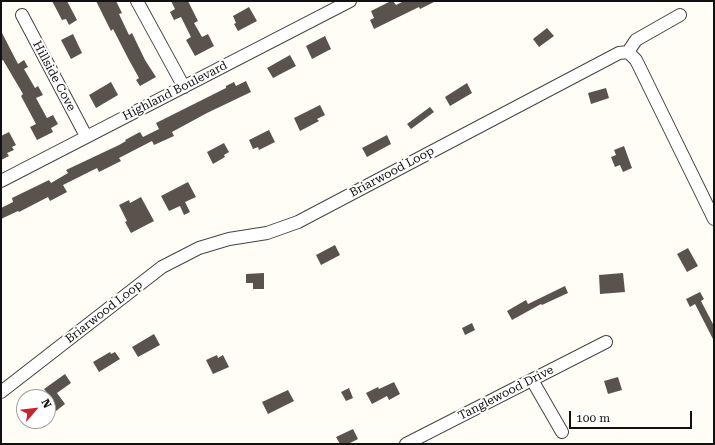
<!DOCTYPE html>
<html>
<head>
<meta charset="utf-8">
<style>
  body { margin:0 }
  #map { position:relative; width:715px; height:445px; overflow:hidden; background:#fffdf5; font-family:"Roboto Serif",serif }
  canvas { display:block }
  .frame { position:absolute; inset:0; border:2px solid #111; pointer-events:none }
  .north { position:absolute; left:16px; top:389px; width:40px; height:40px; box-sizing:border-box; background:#fff; border:1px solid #a0a0a0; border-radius:50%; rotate:62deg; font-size:11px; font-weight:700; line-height:16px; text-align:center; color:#111 }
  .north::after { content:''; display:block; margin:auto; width:14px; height:18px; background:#c4262e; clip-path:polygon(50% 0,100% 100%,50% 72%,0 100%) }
  .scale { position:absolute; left:569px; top:411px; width:123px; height:18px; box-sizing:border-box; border:2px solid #111; border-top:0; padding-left:5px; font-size:12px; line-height:14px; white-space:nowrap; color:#111; -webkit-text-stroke:3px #fff; paint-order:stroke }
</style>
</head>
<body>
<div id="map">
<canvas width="715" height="445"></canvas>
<div class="frame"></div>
<div class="north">N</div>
<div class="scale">100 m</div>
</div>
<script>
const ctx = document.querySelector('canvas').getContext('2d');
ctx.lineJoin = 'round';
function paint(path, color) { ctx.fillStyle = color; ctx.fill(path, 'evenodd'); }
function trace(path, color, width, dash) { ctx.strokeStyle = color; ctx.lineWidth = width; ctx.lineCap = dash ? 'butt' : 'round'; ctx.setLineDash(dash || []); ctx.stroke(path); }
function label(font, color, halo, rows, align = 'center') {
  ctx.font = font + ' "Roboto Serif",serif'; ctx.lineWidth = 4; ctx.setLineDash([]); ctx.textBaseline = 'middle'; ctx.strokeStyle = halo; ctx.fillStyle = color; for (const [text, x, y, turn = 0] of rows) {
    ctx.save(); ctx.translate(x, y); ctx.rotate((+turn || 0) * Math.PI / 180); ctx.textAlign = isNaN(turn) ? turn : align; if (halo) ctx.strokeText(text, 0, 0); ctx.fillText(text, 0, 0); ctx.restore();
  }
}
paint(new Path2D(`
  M52,1H67L77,20L69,25L66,19L62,20Z
  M96,1H116L122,13L119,14L129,35L132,33L145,60L156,77L140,86L136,80L139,78L129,60L113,29L111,31Z
  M171,1H188L198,21L194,23L202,37L208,34L214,46L195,56L186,40L191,37L181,17L174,20L170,12L175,9Z
  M391,1H393L396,5L404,1H436L420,9L419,7L374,29L370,20L374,18L371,11Z
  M249,7L257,21L238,31L234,24L236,23L233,16Z
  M547,28L554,36L539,47L533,39Z
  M1,31L18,64L24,60L28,67L24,69L35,88L38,86L43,95L36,98L47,118L53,115L58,124L51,128L53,132L37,140L30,127L36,124L21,96L23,94L3,60L1,61Z
  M73,34L82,53L71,59L61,40Z
  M325,36L331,49L312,59L306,46Z
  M290,55L296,66L273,78L267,68Z
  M246,81L251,92L207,113L172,132L174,136L154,145L152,141L119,158L121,161L99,172L97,168L63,185L67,192L50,201L48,197L19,212L18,211L1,219V208L13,202L12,198L49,180L51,183L68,173L66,170L119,145L126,141L125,140L140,132L143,137L159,129L156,123L226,88V86L234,82L236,86Z
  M111,82L118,95L96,108L89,95Z
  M467,83L472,93L450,106L445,97Z
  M606,88L609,98L591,104L588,93Z
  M320,105L325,115L317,119L319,121L300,131L294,118Z
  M430,107L434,112L411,129L407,124Z
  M269,130L275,142L259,150L258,147L253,149L249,140Z
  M9,132L16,145L12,147L14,150L7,153L9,156L1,160V136Z
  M387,135L391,144L367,157L362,148Z
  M224,143L229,152L224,155L225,157L213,164L207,152Z
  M624,146L632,168L623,172L620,165L615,167L611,157L616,155L614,150Z
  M188,182L196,197L185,202L190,212L184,215L180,206L169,211L161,196Z
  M141,197L154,221L131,233L125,222L127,221L119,205L129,200L130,203Z
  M335,245L340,255L321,265L316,255Z
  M688,248L698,266L687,272L677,254Z
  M264,273V289H253V283H246V274Z
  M623,273L625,292L600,294L599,275Z
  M565,286L568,293L542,305L541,304L512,320L507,311L526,300L528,304Z
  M700,292L704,299L701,301L714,326V341L695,304L690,307L686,299Z
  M472,323L475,330L465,335L462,328Z
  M154,334L160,345L138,357L132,347Z
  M110,352L111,354L115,352L120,359L99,372L93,362Z
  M217,355L218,358L223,355L229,367L213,374L206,360Z
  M65,374L71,383L57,393L65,404L56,411L48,400L51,398L44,389Z
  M618,377L622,390L608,394L604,381Z
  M394,382L400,394L389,400L387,396L372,404L366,393L378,387L379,389Z
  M349,388L353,398L346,401L341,392Z
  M288,390L294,401L268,414L262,402Z
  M353,429L358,439L348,444H340L336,437Z`), '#5a524d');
const minor = new Path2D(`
  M137,1L184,87
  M22,15L86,136
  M628,52L636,40L680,15
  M1,181L350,1
  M532,380L562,432
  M1,392L162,267L199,248L229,239L267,233L298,222L619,53L628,52L636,60L714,219
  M406,444L606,342`);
trace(minor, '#444', 14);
trace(minor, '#fff', 12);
label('12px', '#111', '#fff', [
  ["Hillside Cove",54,76,62],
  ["Highland Boulevard",175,91,-27],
  ["Briarwood Loop",392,172,-28],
  ["Briarwood Loop",104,312,-38],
  ["Tanglewood Drive",506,393,-27]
]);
</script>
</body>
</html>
